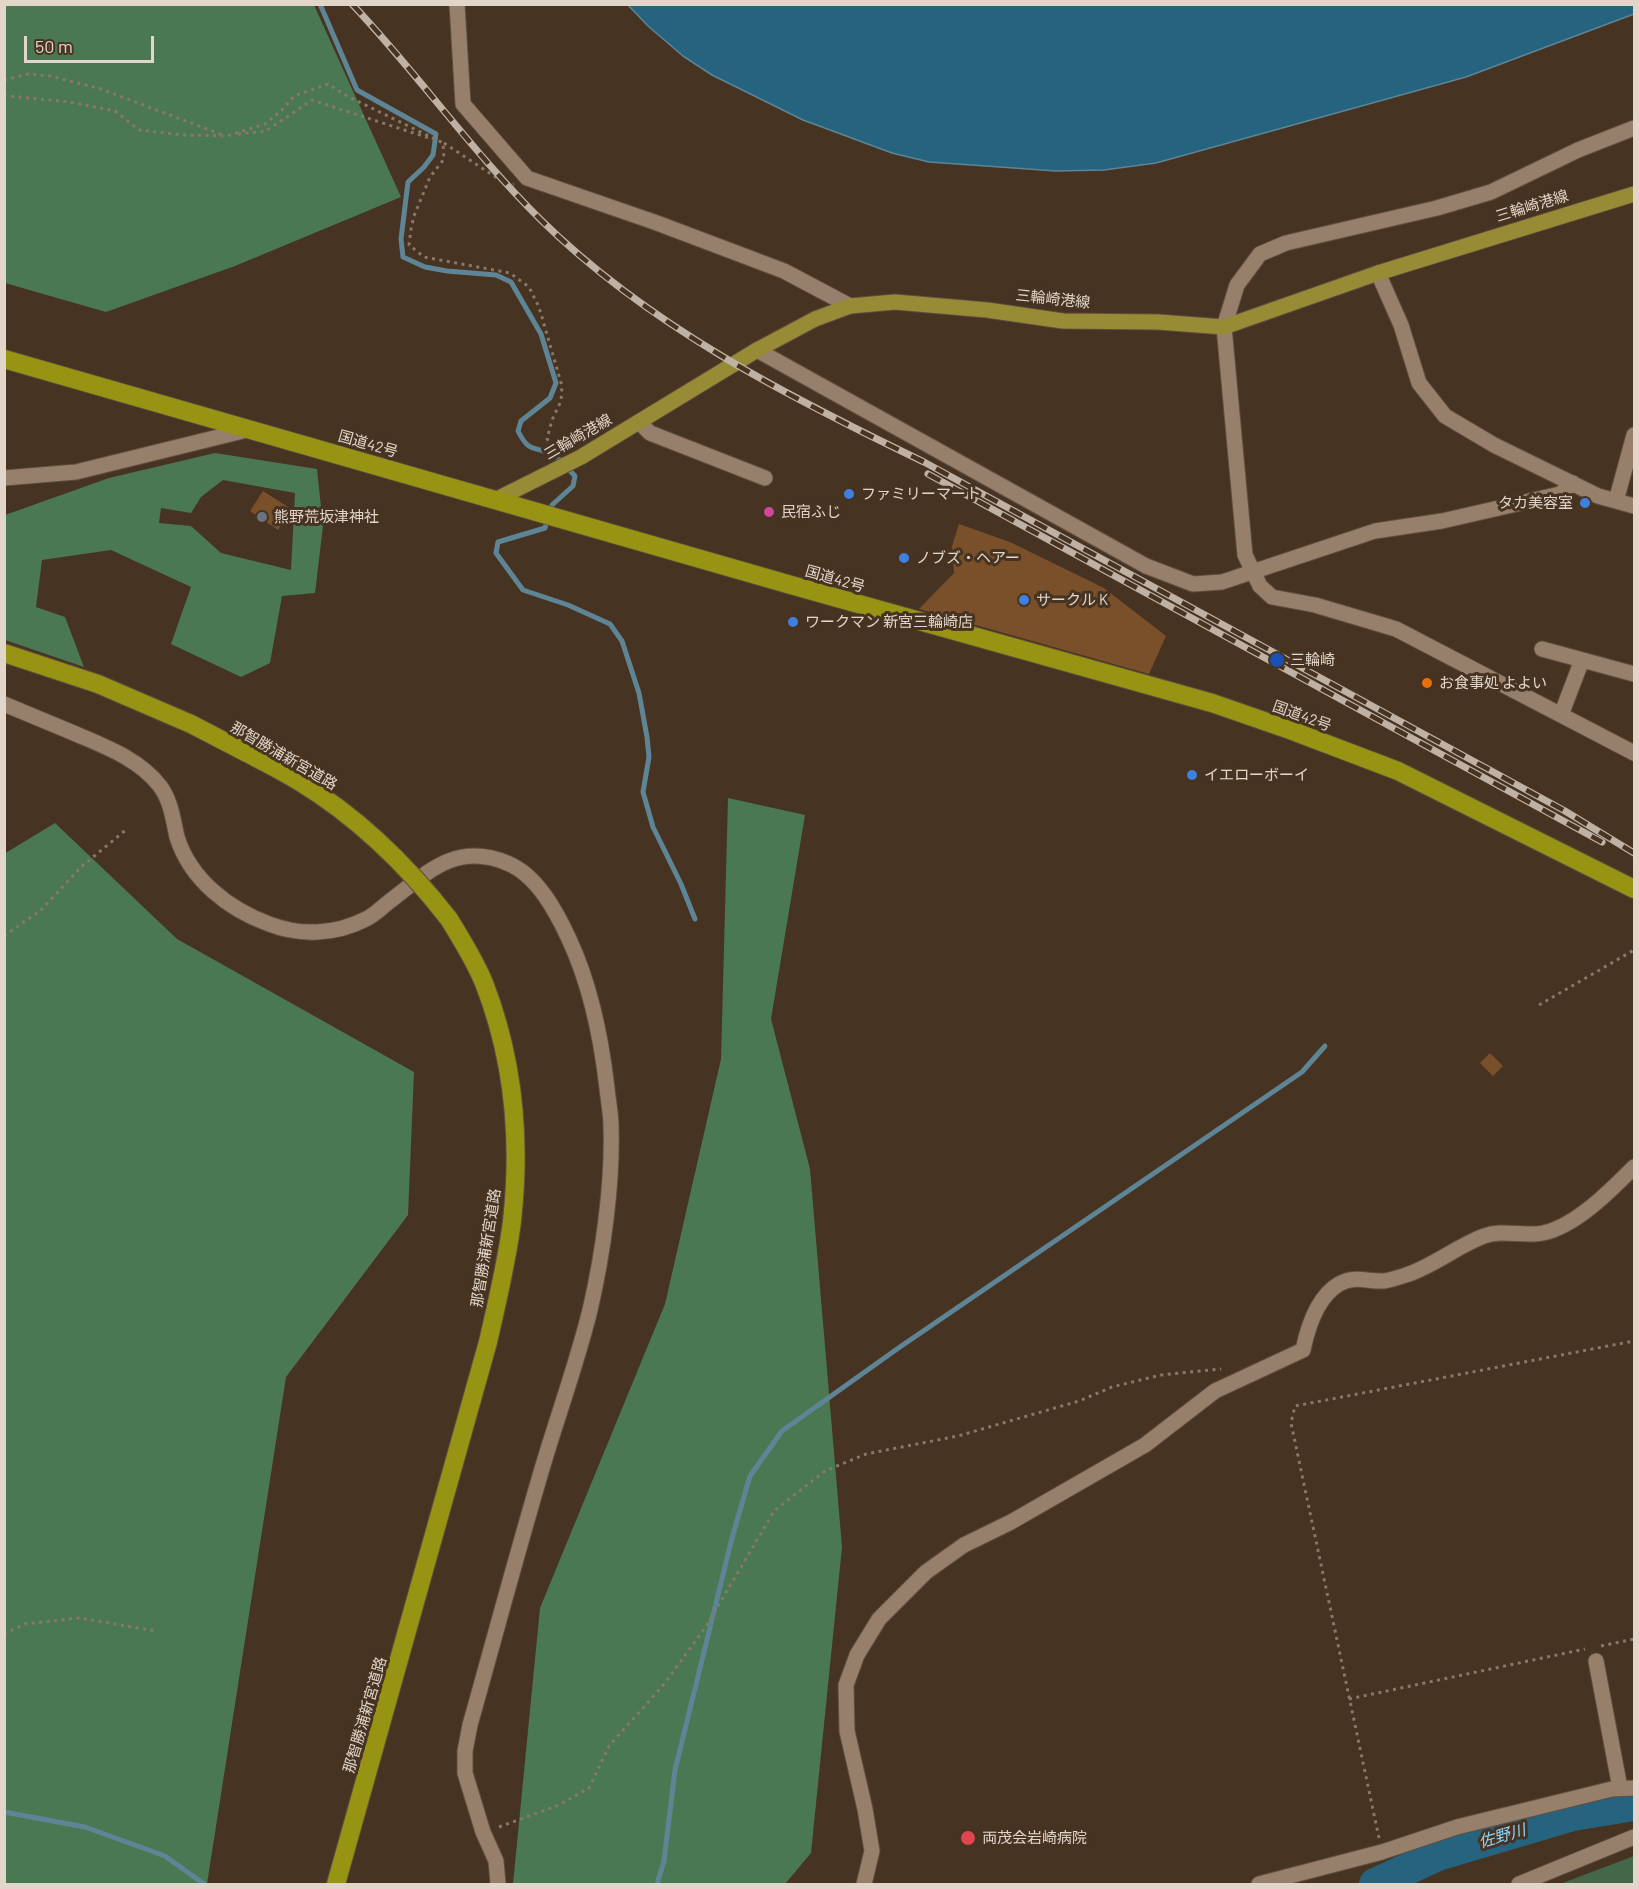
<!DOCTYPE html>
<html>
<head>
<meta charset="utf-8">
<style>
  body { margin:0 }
  #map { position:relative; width:1639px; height:1889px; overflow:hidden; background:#473321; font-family:Barlow,sans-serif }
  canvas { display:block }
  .frame { position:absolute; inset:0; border:6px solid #e2d5ca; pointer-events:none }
  .scale { position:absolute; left:24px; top:36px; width:130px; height:27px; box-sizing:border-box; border:3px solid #e2d5ca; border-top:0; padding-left:8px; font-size:18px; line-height:21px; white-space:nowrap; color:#e2d5ca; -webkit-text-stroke:4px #473321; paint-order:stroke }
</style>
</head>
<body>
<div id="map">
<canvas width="1639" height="1889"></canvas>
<div class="frame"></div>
<div class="scale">50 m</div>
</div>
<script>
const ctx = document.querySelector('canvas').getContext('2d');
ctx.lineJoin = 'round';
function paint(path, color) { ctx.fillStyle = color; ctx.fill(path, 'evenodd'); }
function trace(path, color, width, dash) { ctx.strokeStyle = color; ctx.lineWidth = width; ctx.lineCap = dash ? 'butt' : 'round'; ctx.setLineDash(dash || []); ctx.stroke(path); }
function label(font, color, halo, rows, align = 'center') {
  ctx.font = font + ' Barlow,"Noto Sans JP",sans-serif'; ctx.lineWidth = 6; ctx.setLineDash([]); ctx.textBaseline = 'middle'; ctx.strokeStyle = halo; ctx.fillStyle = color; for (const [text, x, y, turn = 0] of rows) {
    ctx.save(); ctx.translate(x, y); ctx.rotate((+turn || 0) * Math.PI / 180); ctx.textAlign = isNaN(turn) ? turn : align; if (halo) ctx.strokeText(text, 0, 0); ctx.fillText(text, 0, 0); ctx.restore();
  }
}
paint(new Path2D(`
  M1634,1856V1884H1560Z`), '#44674a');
paint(new Path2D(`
  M4,5H314L401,197L235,266L106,312L5,283Z
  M215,453L317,469L323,526L315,593L282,596L270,663L241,677L171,644L191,587L111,550L42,560L36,607L65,617L84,667L5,640V515L109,478ZM223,480L295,493L291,570L221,553L191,526L159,523L161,508L191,513L201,497Z
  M728,798L805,815L771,1019L810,1169L842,1547L811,1853L785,1884H513L540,1608L665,1304L721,1059Z
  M55,823L177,939L414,1072L408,1215L286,1377L207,1884H5L4,854Z`), '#4a7852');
const water = new Path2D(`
  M1634,4V14L1466,77L1156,163L1104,170L1056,171L929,162L892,153L803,120L712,75L683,56L648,26L628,5Z`);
paint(water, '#25637f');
trace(water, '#5e8596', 1.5);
trace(new Path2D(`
  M320,4L357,90L436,134L433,155L424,167L408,182L401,239L403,257L425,267L447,271L496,275L511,282L541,334L556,383L550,398L521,421L518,431C530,455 535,445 554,455C562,460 568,469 575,476L573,486L552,505L545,528L498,542L496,553L523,590L568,605L610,624L622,641L639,693L647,737L649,757L643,792L653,827L681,884L695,919
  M4,1812L85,1827L165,1856L204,1884
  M657,1884L664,1861L675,1770L732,1538L750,1476L782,1431L897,1349L1302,1072L1325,1046`), '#5e8596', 5);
trace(new Path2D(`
  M1375,1884L1438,1855L1573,1815L1634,1805`), '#25637f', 32);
paint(new Path2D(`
  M263,491L291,509L278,530L250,511Z
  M959,524L1010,542L1104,588L1166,636L1149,674L919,609L954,573L952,546Z
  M1490,1053L1503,1066L1493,1076L1480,1063Z`), '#7a502b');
const minor = new Path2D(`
  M457,4L463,104L527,178L657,223L784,271L850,306
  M1634,128L1578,150L1491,192L1437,208L1286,243L1260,254L1237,285L1224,327L1245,555L1260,586L1272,597L1315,605L1396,629L1634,753
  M1378,273L1401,325L1419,383L1445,416L1494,445L1598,496L1634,506
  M757,350L1146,566L1193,584L1222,582L1375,531L1442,521L1560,494L1573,483
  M639,422L650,433L765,478
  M4,478L76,472L251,429
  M1616,501L1634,435
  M1542,649L1634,674
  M4,704C28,714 52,724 76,734C106,747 139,759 160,786C171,801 173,819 177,837C190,879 228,909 269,924C300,936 335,935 366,919C375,915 382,907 390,901C428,872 456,842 507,863C537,875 556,911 569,939C591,986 601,1036 607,1088C608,1100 611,1113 611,1126C613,1183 603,1254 590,1310C576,1367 555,1423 539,1479C515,1561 493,1643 470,1725L465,1751V1773L483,1832L496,1861L498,1884
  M1561,715L1582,660
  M1596,1661L1620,1788
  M864,1884L872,1851L865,1809L847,1731L846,1685L857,1655L879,1619L926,1572L964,1545L1011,1522L1145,1445L1215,1391L1303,1350C1308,1326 1317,1297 1339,1284C1354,1275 1369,1282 1384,1281C1391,1280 1400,1277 1406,1275C1434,1266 1457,1246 1484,1236C1503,1229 1523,1237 1543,1233C1576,1226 1611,1190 1634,1167
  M1259,1884L1382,1852L1457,1827L1612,1789L1634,1788
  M1519,1884L1634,1837`);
const major = new Path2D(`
  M497,499L581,457L757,350L815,319L850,306L895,302L987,310L1063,321L1158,322L1224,327L1378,273L1634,194`);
const highway = new Path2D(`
  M4,359L791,585L1212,703L1290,730L1398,771L1634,889
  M4,653L98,684L191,724L243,751
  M336,1884L488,1342C497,1302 507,1262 512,1221C521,1140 514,1060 484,983C475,961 462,940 449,919`);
trace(minor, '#604e3f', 17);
trace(major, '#604e3f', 17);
trace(highway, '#604e3f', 20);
trace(new Path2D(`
  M4,80L28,74L50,76L101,89L223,135
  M4,94L9,96L70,102L115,111L139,130L183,135L227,136L265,124L282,110L294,96L328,84L347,96L443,143L444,159L430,177L414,216L411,229L409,245L424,257L510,273L529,287L539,307L562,386L561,401L552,420L547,439L554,445L566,446
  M238,134L266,131L312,100L432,139
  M444,143L509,186L514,184
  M4,936L41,910L81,867L127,829
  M1539,1005L1634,950
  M4,1634L25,1624L79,1618L157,1631
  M1601,1646L1634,1639
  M1349,1699L1585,1649
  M499,1827L559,1805L589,1788L609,1746L665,1683L707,1625L774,1511L825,1471L866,1454L958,1436L1079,1401L1112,1387L1161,1375L1221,1369
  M1379,1838L1291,1423L1295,1406L1634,1341`), '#897869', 3, [3, 4.5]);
trace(minor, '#967f6b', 15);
trace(major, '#978b36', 15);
trace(highway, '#979313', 18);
const rail = new Path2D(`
  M352,4C418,74 473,153 541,220C649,326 789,397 924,462L1565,811L1634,853
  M928,474L1602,842`);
trace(rail, '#bfb1a4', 7);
trace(rail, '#473321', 4.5, [14]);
const highwayBridge = new Path2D(`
  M243,751C262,761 281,770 300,782C359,818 407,865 449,919`);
trace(highwayBridge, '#604e3f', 20, []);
trace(highwayBridge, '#979313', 18);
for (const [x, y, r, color] of [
  [849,494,6,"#3f7fe0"],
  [1585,503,6,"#3f7fe0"],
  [769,512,6,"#d1479c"],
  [262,517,6,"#6b7280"],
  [904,558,6,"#3f7fe0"],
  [1024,600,6,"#3f7fe0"],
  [793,622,6,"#3f7fe0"],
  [1277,660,8,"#1a4fb4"],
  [1427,683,6,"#e8710a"],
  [1192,775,6,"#3f7fe0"],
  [968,1838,8,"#e0444e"]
]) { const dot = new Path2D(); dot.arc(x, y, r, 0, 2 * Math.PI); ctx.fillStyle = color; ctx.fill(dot); trace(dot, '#473321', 2); }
label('15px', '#e2d5ca', '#473321', [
  ["三輪崎港線",1532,206,-17],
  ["三輪崎港線",1053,299,6],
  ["三輪崎港線",578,437,-30],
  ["国道42号",368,444,16],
  ["国道42号",835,579,16],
  ["国道42号",1302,716,20],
  ["那智勝浦新宮道路",284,756,30],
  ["那智勝浦新宮道路",486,1248,-81],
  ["那智勝浦新宮道路",365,1715,-74]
]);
label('15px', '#e2d5ca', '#473321', [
  ["ファミリーマート",861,494],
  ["タカ美容室",1573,503,"right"],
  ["民宿ふじ",781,512],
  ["熊野荒坂津神社",274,517],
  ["ノブズ・ヘアー",916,558],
  ["サークル K",1036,600],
  ["ワークマン 新宮三輪崎店",805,622],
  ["三輪崎",1290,660],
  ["お食事処 よよい",1439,683],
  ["イエローボーイ",1204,775],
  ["両茂会岩崎病院",982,1838]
], 'left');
label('italic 16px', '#90d6f9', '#473321', [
  ["佐野川",1502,1836,-16]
]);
</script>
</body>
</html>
